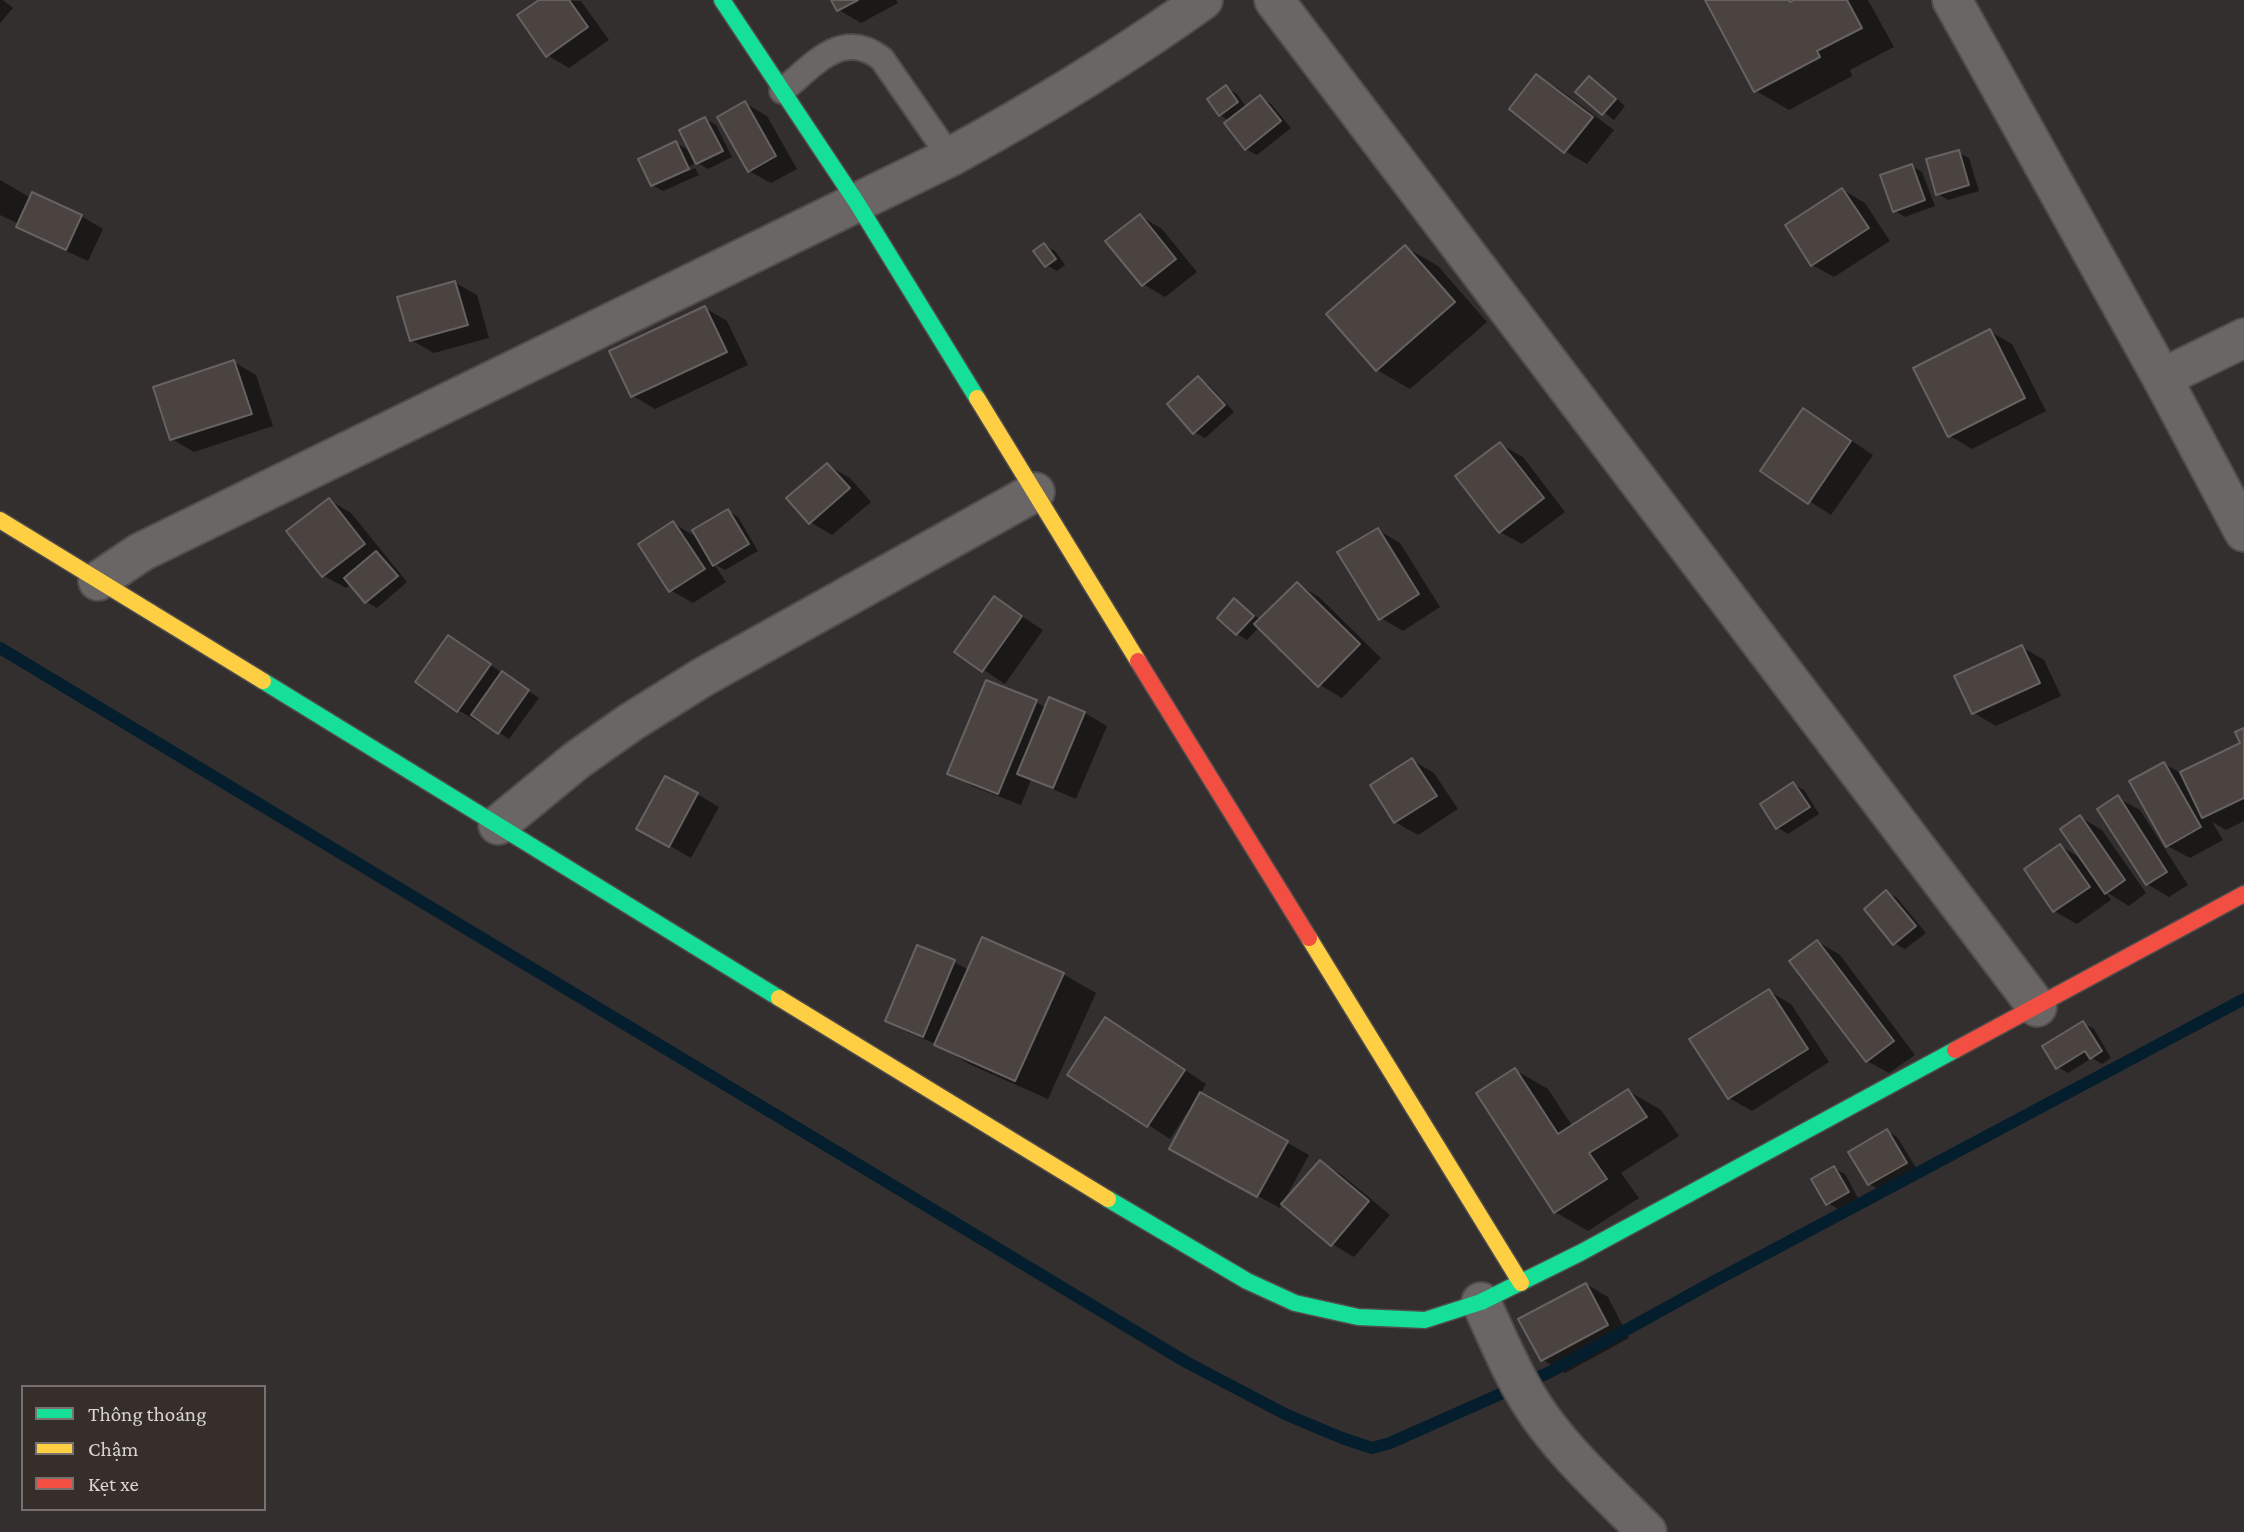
<!DOCTYPE html>
<html>
<head>
<meta charset="utf-8">
<style>
  body { margin:0 }
  #map { position:relative; width:2244px; height:1532px; overflow:hidden; background:#332f2e; font-family:"Crimson Pro",serif }
  canvas { display:block }
  .legend { position:absolute; left:21px; top:1385px; width:245px; height:126px; box-sizing:border-box; background:#362e2b; border:2px solid #78716e; margin:0; padding:9px 12px; list-style:none; font-size:21px; color:#dad5d3 }
  .legend li { display:flex; align-items:center; gap:14px; height:35px }
  .legend b { width:35px; border:2px solid #78716e }
</style>
</head>
<body>
<div id="map">
<canvas width="2244" height="1532"></canvas>
<ul class="legend">
<li><b style="height:9px;background:#16e098"></b>Thông thoáng</li>
<li><b style="height:9px;background:#ffcf43"></b>Chậm</li>
<li><b style="height:9px;background:#f24e42"></b>Kẹt xe</li>
</ul>
</div>
<script>
const ctx = document.querySelector('canvas').getContext('2d');
ctx.lineJoin = 'round';
function paint(path, color) { ctx.fillStyle = color; ctx.fill(path, 'evenodd'); }
function trace(path, color, width, dash) { ctx.strokeStyle = color; ctx.lineWidth = width; ctx.lineCap = dash ? 'butt' : 'round'; ctx.setLineDash(dash || []); ctx.stroke(path); }
paint(new Path2D(`
  M0,0H3L13,8L0,23Z
  M542,0L581,1L609,40L569,68L547,55Z
  M833,0H896L898,3L861,23L839,10Z
  M1707,0H1868L1894,47L1850,70L1852,76L1789,110L1756,91Z
  M1537,76L1559,89L1614,130L1587,164L1565,151Z
  M1590,78L1600,84L1625,106L1614,120L1578,92Z
  M1226,87L1237,94L1247,108L1260,97L1271,104L1291,128L1257,155L1246,149L1230,121L1220,115Z
  M745,103L767,116L797,169L771,183L749,171Z
  M705,119L716,125L732,157L708,169L698,163Z
  M676,143L687,149L694,164L656,182V185L695,168L699,175L663,191L652,185Z
  M1958,152L1969,158L1979,191L1948,200L1937,193Z
  M1912,166L1922,172L1935,206L1905,217L1895,211Z
  M0,180L31,198L81,216L103,229L88,261L40,239L18,226L19,224L0,215Z
  M1843,190L1865,203L1890,241L1834,277L1812,265Z
  M1140,216L1162,229L1197,272L1165,297L1143,284Z
  M1044,245L1055,251L1065,265L1057,271L1046,265Z
  M1405,247L1438,266L1487,322L1410,389L1377,370Z
  M454,282L477,295L489,338L434,353L411,340Z
  M705,308L727,321L748,365L655,409L633,396Z
  M1989,331L2012,344L2046,411L1972,449L1950,436Z
  M234,362L256,375L273,426L194,452L172,439Z
  M1199,379L1209,385L1234,412L1205,438L1194,432Z
  M1825,423L1873,455L1831,515L1763,471Z
  M1500,444L1523,457L1565,512L1522,544L1500,532Z
  M827,465L850,478L871,502L832,535L810,522Z
  M329,500L351,513L407,582L377,608L367,602L352,584L346,588L324,576Z
  M728,511L738,517L758,551L725,570L714,564L726,582L693,603L670,590L673,523L698,538Z
  M1378,530L1400,543L1440,607L1403,631L1381,618Z
  M1297,584L1319,597L1381,658L1342,698L1320,685L1259,627L1247,640L1237,634L1235,601L1261,620Z
  M995,599L1043,630L1005,684L957,652Z
  M449,637L539,698L509,739L482,721L480,723L458,710Z
  M2022,647L2044,660L2061,696L1996,726L1974,713Z
  M1050,699L1085,713L1107,726L1076,799L1031,780L1021,805L972,786L949,773L1036,702L1047,708Z
  M2244,730V821L2226,830L2212,822L2223,840L2190,858L2167,846L2164,764L2181,773L2242,744Z
  M1412,760L1434,773L1458,809L1418,835L1395,822L1372,786Z
  M1793,784L1804,790L1819,814L1788,834L1778,828L1762,805Z
  M697,794L719,807L691,858L639,828Z
  M2118,798L2140,810L2188,885L2169,897L2147,884Z
  M2080,817L2102,830L2146,893L2129,906L2106,892L2111,900L2077,924L2054,911L2060,846L2084,860Z
  M1886,892L1897,898L1926,933L1905,949L1894,943Z
  M1818,942L1840,955L1915,1055L1889,1073L1867,1061Z
  M954,962L969,970L1063,974L1096,993L1048,1099L969,1064L936,1044L909,1033L887,1021Z
  M1769,991L1791,1004L1829,1062L1752,1111L1729,1098Z
  M2083,1023L2094,1029L2111,1058L2102,1064L2092,1058L2068,1073L2057,1067Z
  M1128,1032L1206,1084L1200,1094L1309,1155L1280,1208L1193,1161L1190,1113L1188,1111L1170,1139L1069,1074Z
  M1515,1070L1548,1089L1573,1127L1628,1091L1661,1110L1679,1136L1621,1173L1639,1198L1588,1231L1555,1212Z
  M1887,1131L1897,1137L1917,1169L1880,1190L1869,1184Z
  M1320,1162L1342,1175L1390,1215L1354,1257L1332,1244Z
  M1834,1168L1845,1174L1858,1198L1838,1209L1828,1203Z
  M1586,1284L1608,1297L1629,1338L1565,1373L1543,1360Z`), '#0007');
trace(new Path2D(`
  M0,648L1186,1362L1287,1415L1342,1438L1372,1448L1390,1443L1550,1372L1711,1283L2244,999`), '#051e2d', 12);
const building = new Path2D(`
  M539,0H569L588,27L546,57L517,15Z
  M831,0H858L837,11Z
  M1705,0H1789L1790,2L1794,0H1847L1862,28L1817,51L1820,57L1754,92Z
  M1536,74L1593,117L1564,153L1509,109Z
  M1589,76L1616,99L1602,115L1575,92Z
  M1226,85L1238,102L1219,116L1207,99Z
  M1260,95L1281,121L1245,150L1224,123Z
  M745,101L776,156L748,172L717,117Z
  M705,117L723,151L696,164L679,130Z
  M676,141L689,169L651,186L638,159Z
  M1959,150L1969,185L1936,195L1926,159Z
  M1912,164L1925,200L1893,212L1880,175Z
  M1842,188L1869,228L1811,266L1785,225Z
  M32,192L82,215L66,250L16,227Z
  M1140,214L1176,259L1142,286L1105,241Z
  M1044,243L1056,259L1045,267L1033,251Z
  M1405,245L1455,302L1376,371L1326,314Z
  M455,281L468,325L410,341L397,297Z
  M705,306L727,352L631,397L609,351Z
  M1990,329L2025,398L1948,437L1913,368Z
  M234,360L252,414L170,440L153,387Z
  M1198,376L1225,405L1193,434L1167,404Z
  M1803,408L1851,441L1808,504L1760,471Z
  M1500,442L1544,498L1499,533L1455,476Z
  M827,463L850,488L809,524L786,498Z
  M329,498L365,544L322,577L286,531Z
  M728,509L749,544L713,566L692,530Z
  M673,521L705,569L669,592L638,544Z
  M1378,528L1419,594L1379,620L1337,552Z
  M376,551L398,576L365,603L344,578Z
  M1297,582L1360,644L1318,687L1254,624Z
  M994,596L1022,616L982,672L954,652Z
  M1234,598L1254,616L1236,635L1217,618Z
  M448,635L491,664L457,712L415,682Z
  M2022,645L2040,683L1972,714L1954,676Z
  M502,671L529,690L498,734L471,715Z
  M986,680L1037,700L998,794L947,774Z
  M1049,697L1085,712L1053,788L1017,774Z
  M2244,728V798L2202,818L2180,772L2240,743L2235,732Z
  M1412,758L1437,796L1394,823L1370,785Z
  M2164,762L2201,827L2166,847L2129,781Z
  M665,776L698,793L669,847L636,829Z
  M1793,782L1810,807L1776,829L1760,804Z
  M2118,795L2167,872L2146,885L2097,809Z
  M2080,815L2125,880L2105,894L2060,829Z
  M2060,844L2090,887L2053,912L2024,869Z
  M1886,890L1916,926L1893,945L1864,909Z
  M982,937L1064,973L1015,1081L934,1045Z
  M1817,940L1894,1041L1866,1062L1789,961Z
  M917,945L955,960L923,1037L885,1021Z
  M1769,989L1808,1049L1728,1099L1689,1039Z
  M1105,1017L1185,1070L1147,1127L1067,1075Z
  M2083,1021L2102,1051L2090,1059L2085,1051L2056,1069L2042,1046Z
  M1515,1068L1558,1134L1628,1089L1647,1117L1589,1153L1607,1179L1554,1213L1476,1093Z
  M1200,1092L1288,1141L1257,1197L1169,1149Z
  M1887,1129L1907,1163L1868,1185L1848,1152Z
  M1320,1160L1369,1201L1331,1246L1281,1204Z
  M1834,1166L1849,1192L1826,1205L1811,1179Z
  M1586,1283L1608,1325L1541,1361L1518,1319Z`);
paint(building, '#4b433f');
trace(building, '#656261', 2);
const lane = new Path2D(`
  M782,91C813,66 842,27 882,59L950,157`);
const street = new Path2D(`
  M1274,0L2037,1007
  M1952,0L2162,378L2244,532
  M2162,378L2244,338
  M98,581L141,552L950,157C1038,109 1122,58 1203,0
  M498,825L577,760L631,722L703,677L1035,492
  M1481,1302C1497,1336 1511,1372 1531,1403C1562,1452 1607,1491 1647,1532`);
const fast = new Path2D(`
  M722,0L857,203L977,398
  M263,681L779,998
  M1108,1199L1247,1281L1295,1303L1358,1317L1425,1320L1481,1302L1580,1253L1955,1050`);
const slow = new Path2D(`
  M977,398L1138,661
  M0,520L263,681
  M1309,938L1521,1283
  M779,998L1108,1199`);
const jam = new Path2D(`
  M1138,661L1309,938
  M1955,1050L2244,894`);
trace(lane, '#504d4c', 28);
trace(street, '#504d4c', 42);
trace(fast, '#504d4c', 19);
trace(slow, '#504d4c', 19);
trace(jam, '#504d4c', 19);
trace(lane, '#6a6665', 24);
trace(street, '#6a6665', 38);
trace(fast, '#16e098', 16);
trace(slow, '#ffcf43', 16);
trace(jam, '#f24e42', 16);
</script>
</body>
</html>
